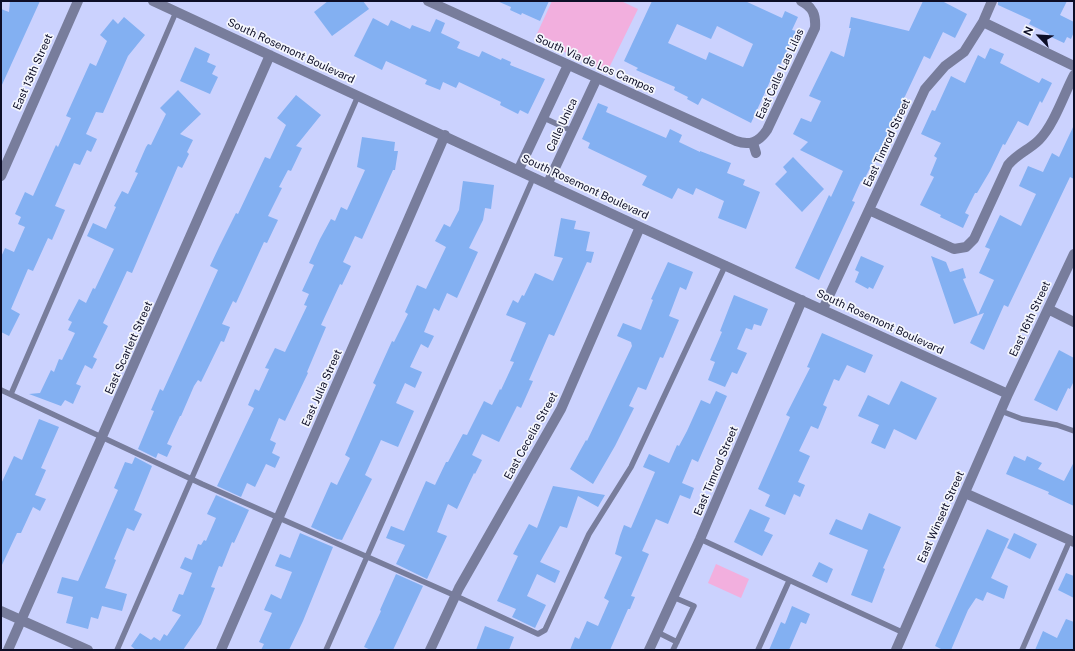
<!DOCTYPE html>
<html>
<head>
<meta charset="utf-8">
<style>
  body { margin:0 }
  #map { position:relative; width:1075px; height:651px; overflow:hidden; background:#cbd2fe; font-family:"Public Sans",sans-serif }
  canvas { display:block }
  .frame { position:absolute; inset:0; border:2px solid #0d0e27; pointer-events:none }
  .north { position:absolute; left:1019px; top:16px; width:40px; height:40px; -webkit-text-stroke:3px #f4f6fd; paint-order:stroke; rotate:295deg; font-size:11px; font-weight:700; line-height:16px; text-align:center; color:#0d0e27 }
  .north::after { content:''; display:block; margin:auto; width:14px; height:18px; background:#0d0e27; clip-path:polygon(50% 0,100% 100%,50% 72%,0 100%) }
</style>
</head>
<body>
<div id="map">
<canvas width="1075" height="651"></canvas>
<div class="frame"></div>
<div class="north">N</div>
</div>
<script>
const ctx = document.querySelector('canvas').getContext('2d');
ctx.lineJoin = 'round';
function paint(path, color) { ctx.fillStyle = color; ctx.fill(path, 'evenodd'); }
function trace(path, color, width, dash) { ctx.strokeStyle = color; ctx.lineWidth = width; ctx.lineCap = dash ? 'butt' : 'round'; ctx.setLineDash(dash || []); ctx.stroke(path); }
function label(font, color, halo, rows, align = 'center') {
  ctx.font = font + ' "Public Sans",sans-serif'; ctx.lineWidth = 3.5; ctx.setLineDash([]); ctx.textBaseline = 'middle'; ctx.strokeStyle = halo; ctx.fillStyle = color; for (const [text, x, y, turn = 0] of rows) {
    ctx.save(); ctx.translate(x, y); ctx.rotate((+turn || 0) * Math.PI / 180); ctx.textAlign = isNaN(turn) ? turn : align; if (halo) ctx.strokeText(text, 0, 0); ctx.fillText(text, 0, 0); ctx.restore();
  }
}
paint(new Path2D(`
  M552,1H621L638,9L607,72L535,38Z
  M716,564L749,579L741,598L708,583Z`), '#f2afde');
paint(new Path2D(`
  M10,1H40L1,87V9L9,12Z
  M328,1H363L369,9L332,36L314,12Z
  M497,1H549L540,21L522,13L521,15L510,10L511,7Z
  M652,1H745L782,18L785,11L798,17L792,30L796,31L780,65L778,64L751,123L702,98L698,105L687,99L688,97L674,90L675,87L636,70L638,68L624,61ZM677,24L711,39L717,26L753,44L743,67L709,52L706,60L668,43Z
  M923,1H942L967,14L955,38L943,32L930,59L924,56L876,158H875L863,182L861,181L852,201L855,202L819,280L795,268L829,195L831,197L843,171L800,150L808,142L793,134L801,118L811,122L821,101L809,96L831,51L844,57L851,28H849L851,17L909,31Z
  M998,1H1067L1060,15L1074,22V32L1071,39L1067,37L1064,43L1049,36V34L1029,24L1031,20L998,5Z
  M124,17L145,35L128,56L103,113L96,112L86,134L97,139L91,152L87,150L80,165L74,163L55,206L65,210L52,240L48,238L33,271L28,269L11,309L20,314L9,336L1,332V257L5,248L14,252L25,227L18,224L21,217L15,214L25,192L33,196L56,145L58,147L71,118L66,116L90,63L96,66L107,41L100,35L113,19L118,24Z
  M373,18L388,26L391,20L410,29L412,25L430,32L436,19L445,23L441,33L460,42L457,48L479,57L482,51L501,60L502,58L511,62L510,65L545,79L528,114L520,110L518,114L500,105L501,102L459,82L456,88L443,82L440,90L425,84L427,80L386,61L382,70L354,56Z
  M195,47L210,54L207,62L216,66L212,74L218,77L210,94L180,81Z
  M990,48L1004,54L1000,63L1039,83L1042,78L1052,83L1042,103L1040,101L1028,126L1018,121L1005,145L1003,144L990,171L977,193H975L965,213L969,215L963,228L940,217L941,215L920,205L934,177L930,175L937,158L934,156L941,143L921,134L932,110L935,111L951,76L965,83L978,55L985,59Z
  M178,90L201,114L180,134L193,140L187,152L189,154L182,168L178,166L132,273L127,271L103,323L108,326L93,357L97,359L92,369L85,365L76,384L81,386L73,404L65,400L61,406L29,394L40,393L51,370L54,372L59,359L62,360L75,333L68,330L72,322L68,320L79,299L86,303L93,288L95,289L114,249L87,236L93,223L106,229L116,207L114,206L122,191L128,194L138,173L135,172L146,147L148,144L151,145L166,114L160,108Z
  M296,95L321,115L296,146L302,148L291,171L288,170L279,187L282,188L268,216L278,220L267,243L264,242L236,303L233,301L222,324L230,327L224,342L221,341L201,382L198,380L194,386L181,416H180L167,444L172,446L167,457L158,453L156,458L138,449L154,411L151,410L160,389L163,391L218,270L210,266L219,247L236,213L238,214L265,157L270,159L286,125L277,118Z
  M598,103L608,107L606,112L666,138L670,129L682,135L679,142L700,152V151L731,163L727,173L745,180L743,185L760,192L746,229L718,218L724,201L696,188L693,195L678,188L672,199L642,185L647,176L588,148L590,143L582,139Z
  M1074,125V179L1070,177L1008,307L1004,305L984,350L970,343L984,313L954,324L931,256L946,262L950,272L963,268L966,278L963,279L978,315L994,280L979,273L990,249L985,247L1000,215L1021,226L1036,194L1019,186L1028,166L1043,172L1052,153L1059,157Z
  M362,137L395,142L394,151H398L395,170H393L362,239L355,236L343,262L351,266L342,285L340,284L321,325L326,327L307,372L308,373L285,421L279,418L270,440L276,443L272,453L280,457L275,468L266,464L255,487L247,483L241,497L217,486L254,408L248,405L255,389L259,391L269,369L265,368L275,348L285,352L307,306L304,305L309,294L302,291L314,265L309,263L320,239L331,219L335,221L341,207L347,210L365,170L357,167Z
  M793,157L824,189L802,212L775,184L787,172L783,167Z
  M463,181L494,185L491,209L485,208L483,220L469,248L478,252L457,298L447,293L439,311L434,308L424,332L434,336L428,348L421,344L410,367L422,372L415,388L405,383L396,403L414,411L398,447L381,440L365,475L372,479L342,540L337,539L311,527L331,482L337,485L350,458L345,455L376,385L373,383L392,341L394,342L408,314L405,312L417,285L426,289L446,247L435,241L444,224L450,227L459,210Z
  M561,218L576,221L574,229L590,232L586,251L594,252L591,263L587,262L554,336L549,334L529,380L533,381L521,408L517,406L499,442L482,434L472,455L482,460L475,474L474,473L457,509L448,504L437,532L447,536L427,579L396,564L405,545L386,538L391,526L404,531L426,481L435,485L446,462H448L463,434L467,435L484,401L492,405L500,389L501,390L514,362L510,361L526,323L506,315L513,300L518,303L522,295L524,296L535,273L553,281L563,258L554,256Z
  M861,256L884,266L873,289L869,287L868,289L855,282L859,272L855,270Z
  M668,262L693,272L686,290L680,287L669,316L679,320L663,358L660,357L646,390L638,387L629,406L634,408L615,446L593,484L570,469L586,440L587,441L632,346L631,342L617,336L623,323L641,330L653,300L651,299Z
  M734,295L768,309L761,326L754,324L752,330L746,328L737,349L747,353L737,374L732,372L725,387L708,380L715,362L710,360L722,332L720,331Z
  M822,333L873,355L865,373L847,365L839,381L834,379L823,405L827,407L818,429L811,426L799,451L810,456L798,482L805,485L800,497L794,494L785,515L765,506L770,495L758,489L790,417L786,415L810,368L807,367Z
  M1059,350L1074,358V381L1070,389L1068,388L1057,411L1034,400Z
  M901,381L937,398L916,440L894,429L885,449L871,443L879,425L858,416L868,395L889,405Z
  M716,391L727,396L698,462L692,459L682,483L694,488L690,499L680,495L668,524L656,519L642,551L649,554L631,596L635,597L630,609H628L610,650H570L575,637L579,639L587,621L598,626L609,601L604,598L622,557L615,554L620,536L624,525L631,528L655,472L643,467L649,454L669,463L677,445L679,446L687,431L701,400L710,404Z
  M39,419L59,427L41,468L46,470L35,495L46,499L40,511L33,507L21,533H17L1,567V484L14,456L22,460Z
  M1014,456L1025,461L1027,456L1042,463L1038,469L1064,481L1074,462V506L1048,494L1049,492L1006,474Z
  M135,457L152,466L134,510L142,514L134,531L127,528L114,559L116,560L105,588L127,594L122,611L102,606L98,619L91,617L88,629L66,623L73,597L57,593L62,577L78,581L118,490L114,488L125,462L132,464Z
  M553,486L605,495L598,507L578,496L567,528L560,526L540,562L560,571L555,583L537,574L527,596L546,605L535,628L512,617L516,609L497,601L518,556L513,554L529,524L537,528Z
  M216,495L249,510L234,543L232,542L222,567L219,566L211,587L215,588L201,624L183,650H136L131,646L140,633L151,640L154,637L160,641L164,634L167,636L181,615L172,611L179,594L183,595L192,573L180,568L185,557L192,560L198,544L201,545L204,540L206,541L216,518L207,514Z
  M750,509L770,518L764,531L773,535L762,556L734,542Z
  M869,513L901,527L883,568L885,569L872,603L851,595L868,550L829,534L836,519L862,530Z
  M987,529L1009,539L991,578L1008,586L1004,599L987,592L983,601L976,598L968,610L951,650H943L935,646Z
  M300,533L333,547L303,621L289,650H261L264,644L259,642L272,613L264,610L271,594L281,599L292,572L275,566L280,554L290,558Z
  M1014,533L1037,544L1030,559L1007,548Z
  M819,562L833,569L827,583L812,576Z
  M1066,573L1074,576V598L1058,590Z
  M396,574L423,586L393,650H371L364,647L381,611L380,610Z
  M792,606L810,614L806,624L801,622L789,650H769L781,622L785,624Z
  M1066,619L1074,622V650H1035L1043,631L1057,638Z
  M485,626L514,637L509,650H476Z`), '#83b0f2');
trace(new Path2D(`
  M544,118L572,131
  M1,390L202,484L456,596L538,634L545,630L589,534L631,467L726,264
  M11,394L176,12
  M1001,411L1022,419L1057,425L1074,431
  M700,539L904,633
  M673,597L694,606L673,650
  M657,632L677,642
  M117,650L358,96
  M326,650L534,176
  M758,650L789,581
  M1022,650L1070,540`), '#787d9c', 5.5);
trace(new Path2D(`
  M153,1L640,227L1008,394
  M428,1L736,141C750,146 759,142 767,130L815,28C816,15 813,7 801,1
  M983,22L1074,66
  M753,143L756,153
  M519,169L568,65
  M1,176L78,1
  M548,183L597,78
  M869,210L954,249L966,247L974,239L1008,165C1018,153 1029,150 1039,140C1054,125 1064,94 1074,75
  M823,309L925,89L945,66L964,52L983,22L992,1
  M1048,309L1074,322
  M965,493L1074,542
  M1,611L88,650
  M8,650L270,55
  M221,650L445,135
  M430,650L459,588L561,409L640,227
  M649,650L700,539L802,300
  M896,650L1008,394L1074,254`), '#787d9c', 10);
label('11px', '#0d0e27', '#f4f6fd', [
  ["South Rosemont Boulevard",291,51,25],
  ["South Via de Los Campos",595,64,24],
  ["East 13th Street",33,72,-66],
  ["East Calle Las Lilas",780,74,-65],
  ["Calle Unica",562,125,-65],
  ["East Timrod Street",887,143,-65],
  ["South Rosemont Boulevard",585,187,25],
  ["East 16th Street",1030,319,-65],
  ["South Rosemont Boulevard",880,322,25],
  ["East Scarlett Street",129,348,-66],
  ["East Julia Street",322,388,-66],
  ["East Cecelia Street",531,436,-61],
  ["East Timrod Street",716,471,-67],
  ["East Winsett Street",941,517,-66]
]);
</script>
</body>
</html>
